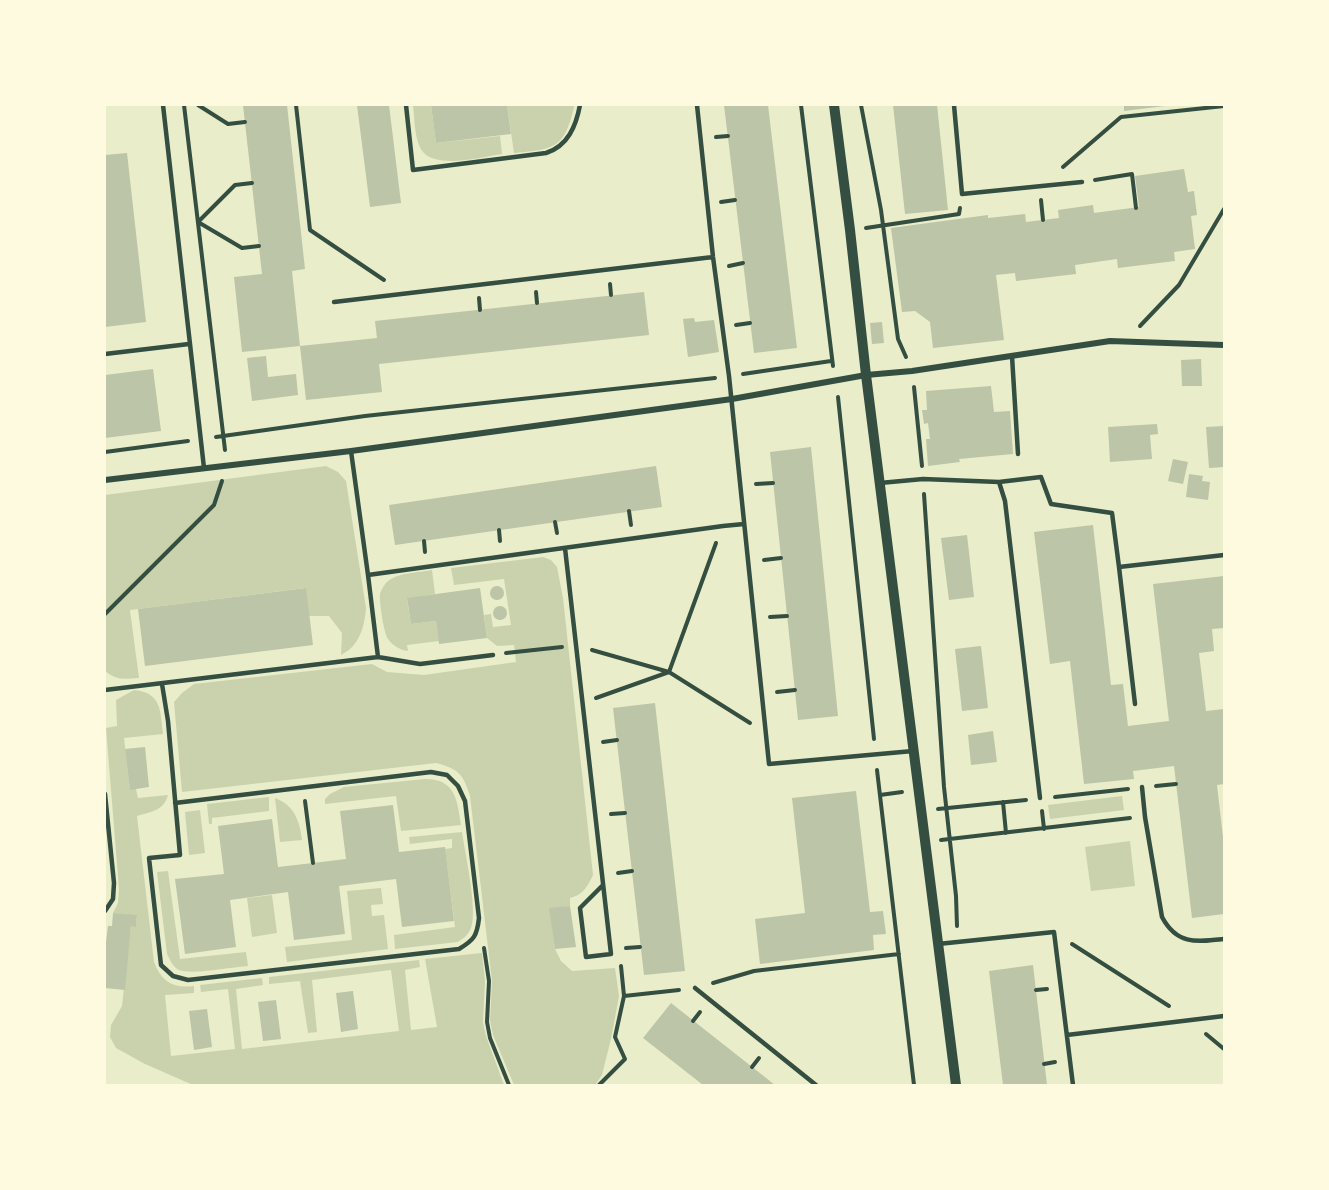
<!DOCTYPE html>
<html>
<head>
<meta charset="utf-8">
<style>
  body { margin:0 }
  #map { position:relative; width:1329px; height:1190px; overflow:hidden; background:#e9edc9; font-family:"Work Sans",sans-serif }
  canvas { display:block }
  .frame { position:absolute; inset:0; border:106px solid #fefae0; pointer-events:none }
</style>
</head>
<body>
<div id="map">
<canvas width="1329" height="1190"></canvas>
<div class="frame"></div>
</div>
<script>
const ctx = document.querySelector('canvas').getContext('2d');
ctx.lineJoin = 'round';
function paint(path, color) { ctx.fillStyle = color; ctx.fill(path, 'evenodd'); }
function trace(path, color, width, dash) { ctx.strokeStyle = color; ctx.lineWidth = width; ctx.lineCap = dash ? 'butt' : 'round'; ctx.setLineDash(dash || []); ctx.stroke(path); }
paint(new Path2D(`
  M413,105H431L436,143L500,136L502,154C483,157 437,169 423,152C414,140 415,120 413,105Z
  M507,105H574V107C564,150 553,149 514,153Z
  M326,466L338,472L346,481L366,608C365,621 362,636 353,646C350,650 345,652 341,655L342,633L329,616H309L305,588L130,610L139,678C124,679 118,681 105,671V495Z
  M543,557L551,560L557,567L563,598L593,875C588,886 583,895 570,898V906L550,909L555,949L561,961L572,971L615,968L619,996L611,1039L602,1075L595,1085H514L493,1035L490,1021L492,981L470,796C463,773 458,769 436,763L182,792L174,702L182,693L194,684L372,664L387,672L424,675L516,662L514,645L497,646L487,638L484,615L491,614L493,627L511,625L504,579L454,585L451,568Z
  M432,570L435,594L407,599L411,624L436,621L439,641L407,645L408,651C400,650 393,646 388,639C384,634 379,601 380,594C381,590 384,585 387,582C398,572 418,573 432,570Z
  M134,690C162,693 160,710 163,734L124,738L130,789H136L138,798L168,795C164,811 150,812 137,816L154,962C161,981 173,989 194,986V993L165,995L171,1056L235,1049L228,989L201,992L200,985L262,978L263,985L236,989L242,1049L399,1031L391,970L312,980L317,1032L308,1033L300,981L269,984V977L419,960L420,967L405,970L411,1030L437,1027L425,959L482,953L485,981L483,1022L486,1036L504,1085H193L145,1064L116,1048L110,1037L111,1025L122,1006L131,926H136L137,916L113,913L118,903L119,889L106,728L117,726L116,700Z
  M425,779C456,779 457,800 461,825L401,831L396,796L325,804V799L330,794L344,787Z
  M1122,796L1124,810L1050,819L1048,805Z
  M269,797V811L212,818V824H209L207,804Z
  M275,798C294,805 300,821 302,840L280,842Z
  M200,810L205,853L189,855L185,812Z
  M462,832C465,853 478,911 471,928C468,935 464,938 458,942L395,949L394,935L455,927L445,849L452,848V839L410,844L409,837Z
  M1130,841L1135,886L1091,891L1085,847Z
  M168,871L180,959L246,952L248,966C232,967 193,975 179,970C173,967 170,960 167,954L157,872Z
  M381,888L383,904L371,905L372,916L384,915L388,949L287,962L285,947L352,940L347,891Z
  M272,895L277,933L252,937L247,898Z`), '#cad2ad');
paint(new Path2D(`
  M243,105H287L305,269L292,271L300,346L242,352L234,277L262,274Z
  M357,105H389L401,203L370,207Z
  M431,105H507L511,134L436,143Z
  M724,105H768L797,348L754,353Z
  M893,105H937L948,210L905,214Z
  M1124,105H1164L1165,106L1124,111Z
  M127,153L146,322L105,327V155Z
  M1184,169L1188,192L1194,191L1197,215L1191,216L1195,249L1174,252L1175,261L1118,268L1117,259L1075,265L1076,274L1016,281L1015,273L996,275L1004,340L933,348L930,322L915,311L902,312L891,228L988,215V218L1025,214L1026,222L1059,218L1058,210L1093,205L1094,213L1139,207L1135,176Z
  M644,292L649,335L379,364L382,392L306,400L300,346L377,338L375,321Z
  M694,318L695,322L714,320L719,352L688,357L683,319Z
  M882,322L884,343L872,344L870,323Z
  M266,356L268,377L296,374L298,395L252,401L247,358Z
  M1201,359L1202,386H1182L1181,360Z
  M153,369L161,431L105,438V375Z
  M991,386L994,412L1010,411L1013,454L959,459L960,462L928,466L926,439H930L928,423L924,424L922,410H927L926,391Z
  M1157,424L1158,434L1150,435L1152,459L1110,462L1108,427Z
  M1224,426V467L1209,468L1206,427Z
  M811,447L838,716L798,720L770,452Z
  M1173,459L1188,462L1183,484L1168,481Z
  M656,466L662,507L395,545L389,505Z
  M1189,474L1203,476L1202,481L1210,482L1208,500L1186,497Z
  M1093,525L1111,685L1123,684L1128,726L1169,721L1153,584L1224,576V628L1212,629L1214,651L1199,653L1206,711L1224,709V784L1217,785L1224,846V914L1192,918L1174,766L1133,771L1134,779L1084,784L1070,661L1050,664L1034,532Z
  M967,535L974,597L949,600L941,538Z
  M490 593a7 7 0 1 1 14 0a7 7 0 1 1-14 0Z
  M306,588L313,645L145,666L138,609Z
  M480,588L487,638L439,644L436,621L411,624L407,598Z
  M493 613a7 7 0 1 1 14 0a7 7 0 1 1-14 0Z
  M981,646L988,708L962,711L955,649Z
  M655,703L685,971L644,975L613,708Z
  M993,731L997,762L971,765L968,735Z
  M145,747L149,787L130,790L125,749Z
  M856,791L870,912L883,911L886,934L873,935L874,950L760,964L755,919L805,913L792,798Z
  M393,805L399,852L445,847L454,921L402,927L396,879L339,886L345,934L294,940L288,892L230,900L236,947L185,954L175,879L224,874L218,826L272,819L278,867L313,863L346,859L340,811Z
  M570,906L576,947L555,949L549,908Z
  M113,913L137,915L136,927L131,926L125,990L105,988V951L108,926H112Z
  M1033,965L1047,1085H1003L989,971Z
  M353,991L358,1029L341,1032L336,993Z
  M276,1000L281,1039L263,1041L258,1002Z
  M671,1003L775,1085H703L643,1038Z
  M207,1009L212,1047L194,1050L189,1011Z`), '#bcc5a7');
trace(new Path2D(`
  M184,105L225,450
  M198,105L228,124L245,122
  M296,105L310,230L384,280
  M801,105L833,366
  M861,105L881,210L898,339L906,357
  M716,137L728,136
  M1063,167L1121,117L1224,106
  M1095,180L1132,174L1136,208
  M252,183L235,185L198,222L242,248L259,246
  M1041,200L1043,220
  M721,202L735,200
  M866,228L959,214L960,208
  M729,266L743,263
  M610,284L611,295
  M536,292L537,303
  M479,298L480,310
  M736,325L750,323
  M1140,326L1179,285L1224,209
  M743,374L831,361
  M914,387L922,466
  M838,397L874,739
  M216,437L365,416L715,378
  M105,452L188,441
  M756,484L773,483
  M924,494L944,787L956,896L957,926
  M629,511L631,525
  M555,522L557,533
  M499,530L500,541
  M424,541L425,552
  M764,560L781,558
  M105,614L214,505L222,481
  M770,617L787,616
  M592,650L669,672L750,723
  M506,653L562,647
  M777,692L795,690
  M596,698L669,672L716,543
  M603,742L617,740
  M877,770L914,1085
  M1156,786L1176,784
  M880,795L902,792
  M1055,797L1128,789
  M305,801L313,863
  M1003,802L1006,833
  M938,809L1026,800
  M1042,811L1044,829
  M611,814L625,813
  M941,840L1130,818
  M618,873L632,871
  M1072,944L1169,1006
  M484,948L489,981L487,1022L490,1038L509,1085
  M626,948L640,947
  M713,983L754,971L899,954
  M1036,990L1047,989
  M624,996L679,990
  M693,1021L700,1012
  M1206,1034L1224,1049
  M1044,1064L1055,1062
  M752,1067L759,1058
  M599,1085L625,1059L615,1037L624,996L621,966`), '#344e41', 4);
trace(new Path2D(`
  M163,105L204,468
  M406,105L413,170L546,153C568,146 576,126 580,105
  M697,105L713,257L729,376L769,764L913,751
  M954,105L962,194L1082,182
  M334,302L713,257
  M105,354L189,344
  M1012,356L1018,454
  M351,451L368,575L723,526L744,524
  M999,482L1005,501L1040,798
  M880,483L923,479L999,482L1041,477L1051,504L1112,513L1119,567L1224,555
  M565,548L611,954L586,957L580,908L602,886
  M1119,567L1135,704
  M378,657L420,664L493,655
  M162,684L168,721L180,855L149,858L161,965L173,976L188,980L459,949C474,940 477,936 479,918L465,801L458,786L447,775L431,772L175,803
  M105,690L378,657L368,575
  M1142,787L1145,817L1162,917C1177,945 1196,942 1224,939
  M105,794L114,883L113,899L105,911
  M938,944L1054,932L1073,1085
  M695,988L816,1085
  M1067,1035L1224,1016`), '#344e41', 4.5);
trace(new Path2D(`
  M105,480L351,451L732,399L866,375L912,371L1110,341L1224,345`), '#344e41', 6);
trace(new Path2D(`
  M834,105L850,230L866,375L956,1085`), '#344e41', 10);
</script>
</body>
</html>
